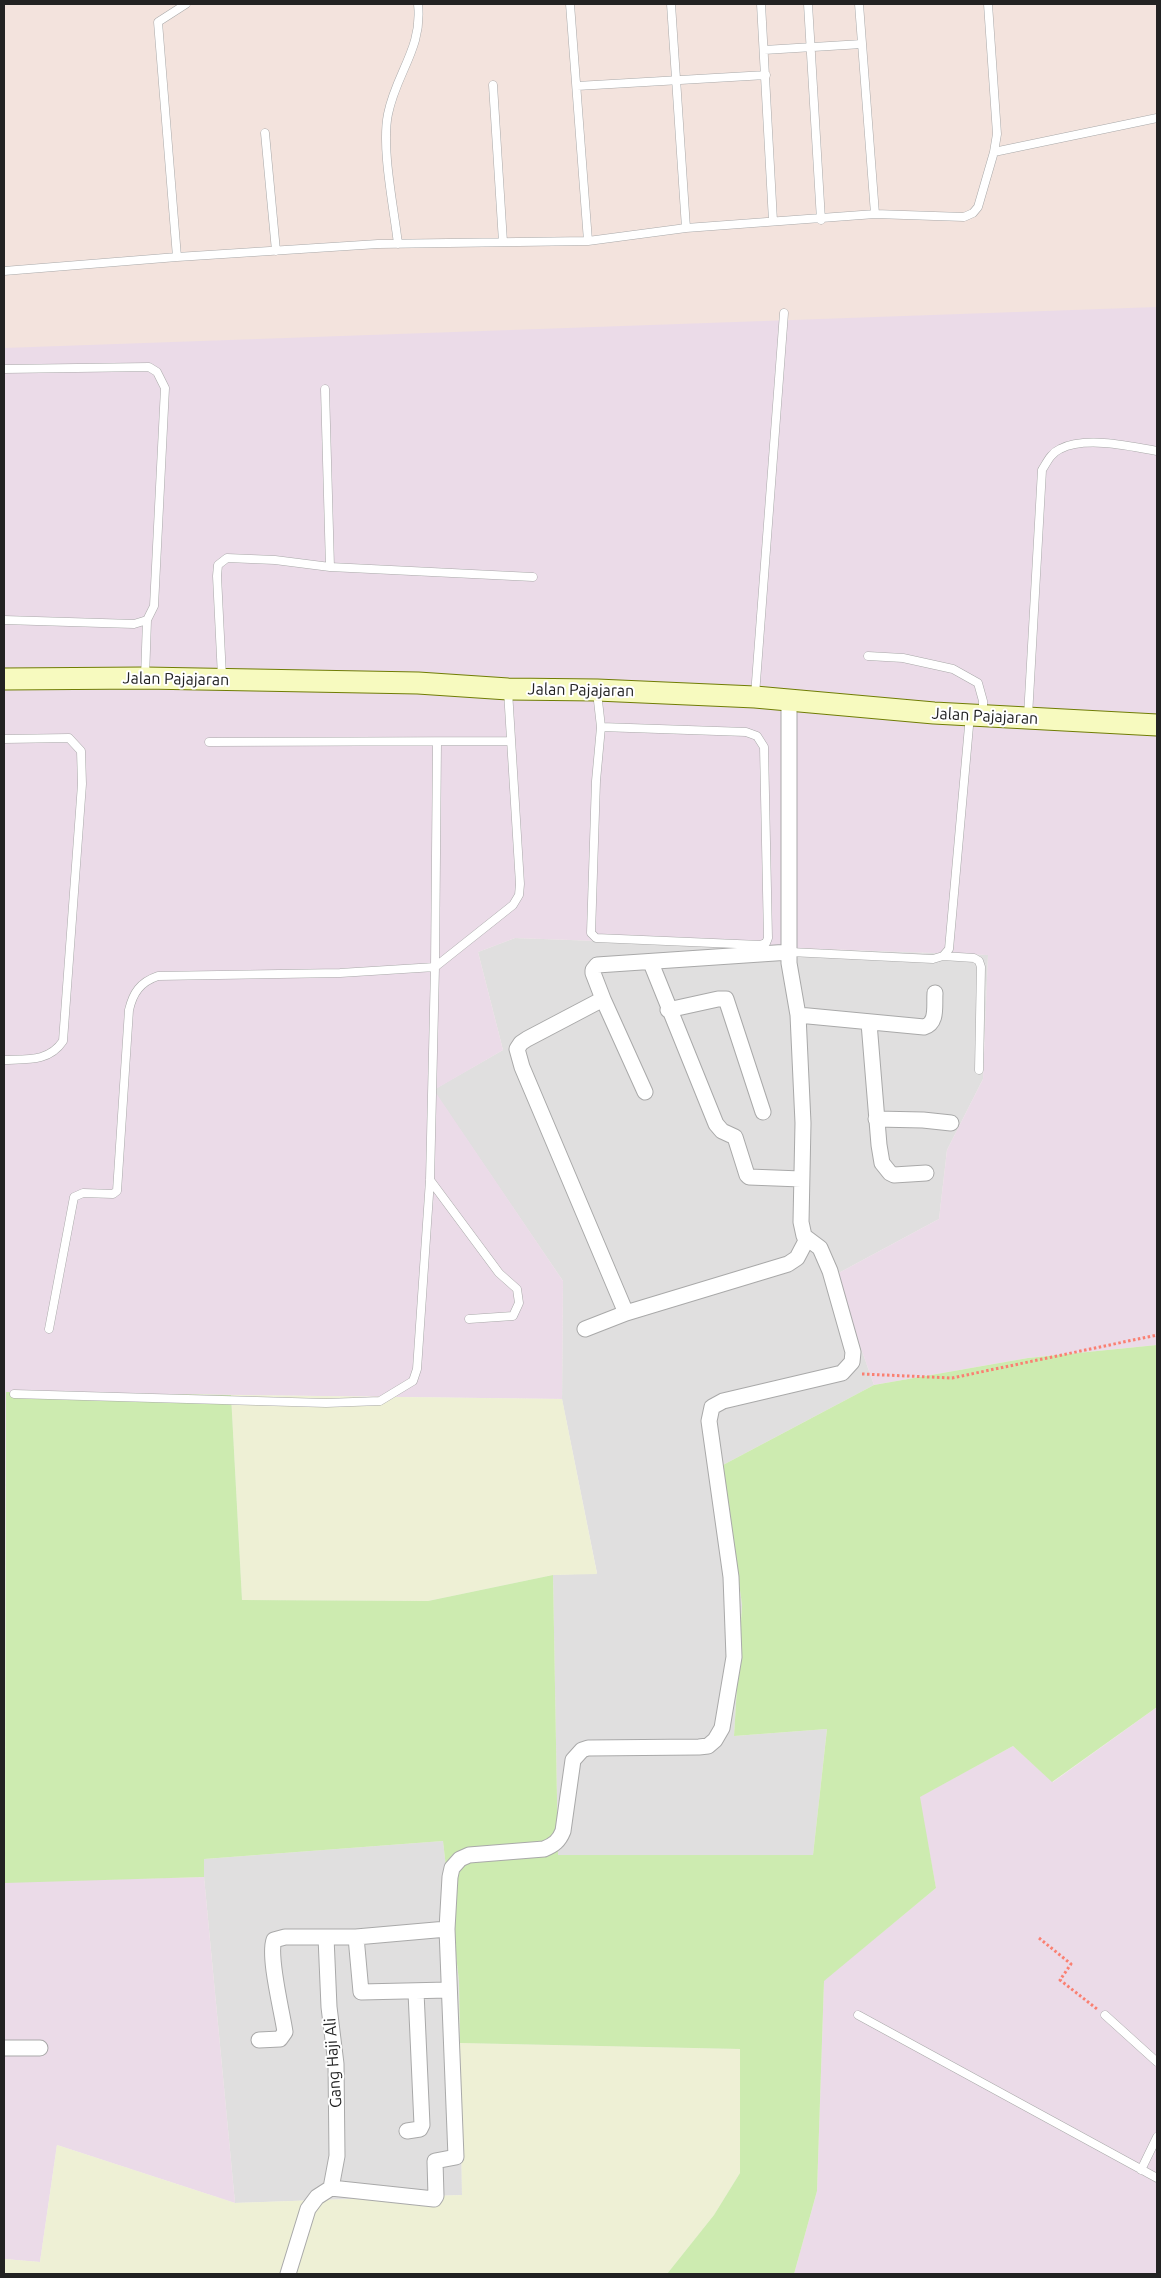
<!DOCTYPE html>
<html>
<head>
<meta charset="utf-8">
<style>
  body { margin:0 }
  #map { position:relative; width:1161px; height:2278px; overflow:hidden; background:#f2efe9; font-family:Ubuntu,sans-serif }
  canvas { display:block }
  .frame { position:absolute; inset:0; border:5px solid #222; pointer-events:none }
</style>
</head>
<body>
<div id="map">
<canvas width="1161" height="2278"></canvas>
<div class="frame"></div>
</div>
<script>
const ctx = document.querySelector('canvas').getContext('2d');
ctx.lineJoin = 'round';
function paint(path, color) { ctx.fillStyle = color; ctx.fill(path, 'evenodd'); }
function trace(path, color, width, dash) { ctx.strokeStyle = color; ctx.lineWidth = width; ctx.lineCap = dash ? 'butt' : 'round'; ctx.setLineDash(dash || []); ctx.stroke(path); }
function label(font, color, halo, rows, align = 'center') {
  ctx.font = font + ' Ubuntu,sans-serif'; ctx.lineWidth = 4; ctx.setLineDash([]); ctx.textBaseline = 'middle'; ctx.strokeStyle = halo; ctx.fillStyle = color; for (const [text, x, y, turn = 0] of rows) {
    ctx.save(); ctx.translate(x, y); ctx.rotate((+turn || 0) * Math.PI / 180); ctx.textAlign = isNaN(turn) ? turn : align; if (halo) ctx.strokeText(text, 0, 0); ctx.fillText(text, 0, 0); ctx.restore();
  }
}
paint(new Path2D(`
  M515,938L988,955L983,1079L947,1150L939,1219L835,1275L874,1385L723,1465L742,1605L734,1736L827,1729L813,1855H558L553,1575L597,1573L562,1399L563,1281L433,1090L503,1050L478,952Z
  M443,1841L459,1981L462,2195L235,2203L204,1877V1859Z`), '#e0dfdf');
paint(new Path2D(`
  M4,4H1157V1345L1028,1358L874,1385L835,1275L939,1219L947,1150L983,1079L988,955L515,938L478,952L503,1050L434,1090L563,1281L562,1399L6,1392L5,1882L204,1877L235,2203L57,2145L40,2262L4,2259Z
  M1157,1707V2274H794L817,2191L824,1980L936,1888L919,1797L1013,1746L1053,1782Z`), '#ebdbe8');
paint(new Path2D(`
  M4,4H1157V307L4,348Z`), '#f3e3dd');
paint(new Path2D(`
  M231,1395L562,1399L597,1574L553,1575L428,1601L242,1600Z
  M460,2043L740,2049V2173L714,2215L667,2274H4V2259L40,2262L57,2145L235,2203L462,2195Z`), '#eef0d5');
paint(new Path2D(`
  M1157,1345V1707L1052,1782L1013,1746L920,1797L936,1888L824,1981L817,2191L794,2274H667L714,2215L740,2173V2049L460,2043L459,1981L443,1841L204,1859V1877L5,1883L6,1392L231,1395L242,1600L428,1601L553,1575L558,1855H813L827,1729L734,1736L742,1605L723,1465L874,1385L1028,1358Z`), '#cdebb0');
const lane = new Path2D(`
  M570,4L588,241
  M671,4L686,228
  M761,4L773,221
  M808,4L821,220
  M859,4L875,214
  M988,4L997,134L994,152
  M764,50L862,44
  M493,85L503,242
  M577,86L766,75
  M265,133L276,251
  M398,244C394,208 381,148 388,114C396,73 423,48 418,4
  M177,257L158,22L186,4
  M4,271L177,257L378,244L588,241L686,228L875,214L964,217L973,213L978,207L994,152L1157,118
  M4,369L149,367L157,372L165,388L154,606L147,620L134,624L4,620
  M325,389L330,567
  M868,656L903,658L953,669L978,683L983,701V714
  M222,677L217,576L218,565L227,558L275,560L330,567L533,577
  M145,678L147,620
  M597,692L601,727L596,781L591,933L596,938L760,945L766,943L768,938L764,747L757,736L746,732L601,727
  M755,695L784,313
  M1028,716L1042,470C1047,462 1051,453 1060,449C1085,436 1130,446 1157,451
  M4,739L69,738L81,751L82,784L63,1041C49,1062 27,1059 4,1060
  M209,742L511,741
  M790,952L933,959L943,956L949,949L970,715
  M943,956L974,958L979,961L981,967L979,1070
  M430,1180L499,1273L517,1289L519,1303L513,1316L469,1319
  M49,1329L74,1197L83,1193L113,1194L117,1191L129,1010C133,993 140,982 158,976L340,973L435,967L437,742
  M14,1394L326,1403L380,1401L413,1381L417,1369L430,1180L435,967L513,905L519,895L520,884L508,691
  M858,2015L1157,2178
  M1105,2015L1157,2062
  M1141,2170L1157,2137`);
const street = new Path2D(`
  M651,963L716,1124L722,1131L735,1137L747,1175L749,1177L801,1179
  M603,999L645,1092
  M668,1010L718,999H726L763,1112
  M798,1015L924,1027C938,1023 934,1006 935,993
  M869,1023L879,1145L882,1163L890,1173L894,1175L926,1173
  M876,1119L923,1120L951,1123
  M626,1313L522,1067L517,1049L521,1043L527,1039L603,999L593,973V970L597,965L790,952
  M585,1329L626,1313L788,1264L797,1258L807,1239
  M447,1929L356,1937L361,1992L448,1990
  M326,1937L329,2007L336,2064L337,2156L331,2188
  M259,2040L280,2039L285,2032C282,2011 268,1957 274,1940L285,1937H356
  M4,2048H40
  M407,2131L420,2129L422,2125L416,1992
  M288,2274L308,2209L317,2197L331,2188L434,2199L436,2196L435,2161L456,2157L447,1929L450,1877L452,1868L460,1859L469,1855L544,1849C554,1845 559,1841 563,1831L573,1760L582,1750L588,1748L699,1747L708,1746L715,1740L722,1728L734,1657L731,1577L709,1421L712,1407L723,1401L842,1373L852,1362L853,1352L830,1271L820,1248L804,1236L801,1222L803,1123L798,1015L789,963V701`);
const secondary = new Path2D(`
  M4,679L145,678L418,683L508,689L597,690L755,697L934,713L1157,725`);
trace(lane, '#a9a9a9', 9);
trace(street, '#a9a9a9', 17);
trace(secondary, '#707d05', 23);
trace(new Path2D(`
  M862,1374L952,1378L1157,1335
  M1039,1938L1071,1964L1060,1980L1097,2009`), '#fa8072', 3, [2.5, 2.5]);
trace(lane, '#fff', 8);
trace(street, '#fff', 15);
trace(secondary, '#f7fabf', 21);
label('16px', '#222', '#fff', [
  ["Jalan Pajajaran",176,679,1],
  ["Jalan Pajajaran",581,690,1],
  ["Jalan Pajajaran",985,716,3],
  ["Gang Haji Ali",333,2063,-94]
]);
</script>
</body>
</html>
